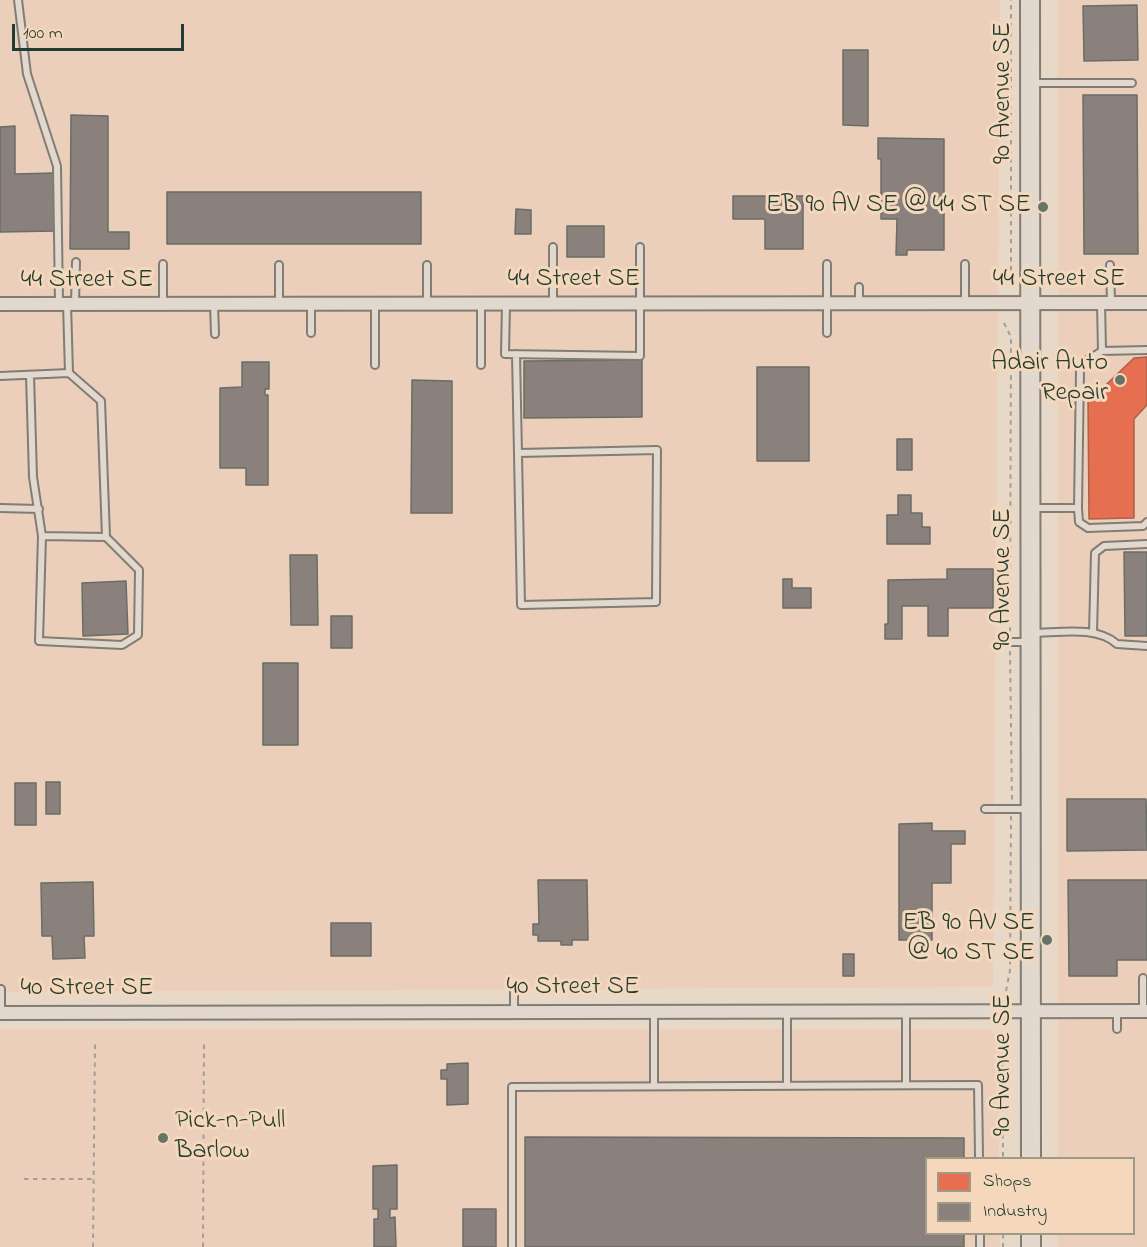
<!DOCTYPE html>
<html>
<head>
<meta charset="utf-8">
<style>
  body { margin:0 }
  #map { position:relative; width:1147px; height:1247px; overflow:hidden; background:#e8d8c8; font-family:"Indie Flower",sans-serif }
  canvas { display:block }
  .legend { position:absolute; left:925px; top:1157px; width:210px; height:78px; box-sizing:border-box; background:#f5d8bb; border:2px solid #9f9a85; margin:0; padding:8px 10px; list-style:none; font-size:18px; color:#1f3d34 }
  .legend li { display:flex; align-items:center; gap:12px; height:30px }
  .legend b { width:30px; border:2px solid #9f9a85 }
  .scale { position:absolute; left:12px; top:24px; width:172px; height:27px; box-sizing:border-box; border:3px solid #1f3d34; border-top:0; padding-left:8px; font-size:18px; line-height:21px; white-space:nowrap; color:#1f3d34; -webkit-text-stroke:4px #f5d8bb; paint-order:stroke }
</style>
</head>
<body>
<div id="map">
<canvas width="1147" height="1247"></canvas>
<ul class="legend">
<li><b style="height:16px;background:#e76f51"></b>Shops</li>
<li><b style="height:16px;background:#8a817c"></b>Industry</li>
</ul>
<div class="scale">100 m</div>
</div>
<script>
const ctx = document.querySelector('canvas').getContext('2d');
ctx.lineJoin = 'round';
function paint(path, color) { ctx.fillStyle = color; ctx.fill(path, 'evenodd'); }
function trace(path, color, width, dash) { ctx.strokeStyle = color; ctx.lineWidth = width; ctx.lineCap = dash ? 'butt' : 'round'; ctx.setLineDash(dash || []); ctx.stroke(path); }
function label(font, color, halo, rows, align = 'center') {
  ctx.font = font + ' "Indie Flower",sans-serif'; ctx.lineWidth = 6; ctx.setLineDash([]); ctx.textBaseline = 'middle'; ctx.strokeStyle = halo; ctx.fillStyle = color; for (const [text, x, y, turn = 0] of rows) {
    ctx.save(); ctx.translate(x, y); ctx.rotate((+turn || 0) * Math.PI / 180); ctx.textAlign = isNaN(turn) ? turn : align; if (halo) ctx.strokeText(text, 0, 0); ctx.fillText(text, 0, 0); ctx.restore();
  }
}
paint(new Path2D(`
  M0,0H1000L993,987L0,992Z
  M1058,0H1147V1247H1058V1234H1134V1158H1058Z
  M0,1029H989L998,1038L999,1158H926V1234H1000V1247H0Z`), '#ebcfbb');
const shops = new Path2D(`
  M1147,357V405L1134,419V518L1089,519L1088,402L1134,358Z`);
paint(shops, '#e76f51');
trace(shops, '#ab6048', 1.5);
const industry = new Path2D(`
  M1137,5L1138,60L1084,61L1083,6Z
  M843,50H868V126L843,125Z
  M1083,95H1137L1138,254H1084Z
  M71,115L108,116V232H129V249H70Z
  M15,126V174L55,173V231L0,232V127Z
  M878,138L944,139V250H907V255H896L897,219H881V159H878Z
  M167,192H421V244H167Z
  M733,196H803V249H765V219H733Z
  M516,209L531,210V234H515Z
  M567,226H604V257H567Z
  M642,360V417L524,418V361Z
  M242,362H269V389H265V395H268V485H246V468H220V388L242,387Z
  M757,367H809V461H757Z
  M412,380L452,381V513H411Z
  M897,439H912V470H897Z
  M898,495H911V513H922V527H930V544H887V515H898Z
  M1124,552H1147V636H1125Z
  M290,555H317L318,625H291Z
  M947,569H993V608H948V636H928V606H902V639H885V624H888V580L947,579Z
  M783,579H792V588H811V608H783Z
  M126,581L128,634L83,636L82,583Z
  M331,616H352V648H331Z
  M263,663H298V745H263Z
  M46,782H60V814H46Z
  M15,783H36V825H15Z
  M1067,799H1146L1147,850L1067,851Z
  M932,823V831H965V844H951V883H932V940H899V824Z
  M538,880H587L588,940H572V945H561V941H538V935H533V924H539Z
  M1068,880H1147V960H1117V976H1069Z
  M93,882L94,936H84L85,958L53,959L52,936H42L41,883Z
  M331,923H371V956H331Z
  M843,954H854V976H843Z
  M468,1063V1104L447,1105V1079H441V1070H447V1064Z
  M525,1137L964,1138V1158H926V1234H964V1247H525Z
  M397,1165V1209H390V1218L395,1217L396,1247H374V1219H378V1209H373V1166Z
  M463,1209H496V1247H463Z`);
paint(industry, '#8a817c');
trace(industry, '#6a6d66', 1.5);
const lane = new Path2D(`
  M18,0L27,74L57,166L59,304
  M1031,83H1132
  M427,265V303
  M1110,265L1111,302
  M553,303V247
  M859,303V287
  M965,303V264
  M67,304L69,373
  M75,304L76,262
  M163,304V264
  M214,304L215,334
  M279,304V265
  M311,304V333
  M481,304V365
  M506,304L505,354L640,356V247
  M827,333V264
  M1102,351L1147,350
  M516,354L521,605L656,602L657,450L518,453
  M375,365V304
  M0,376L69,373L101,401L106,537L139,570L138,635L122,645L39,641L42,536L33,477L30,375
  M0,508L39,509
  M1031,508H1078L1080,370L1086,361L1102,351L1101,303
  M1078,508L1079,522L1088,528L1143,526L1147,522
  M42,536L106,537
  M1031,633C1058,633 1096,625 1117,644L1147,646
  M1093,633L1095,553L1104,546L1147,544
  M1003,642H1027
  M985,809H1027
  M514,988V1012
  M1,989V1013
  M1117,1011V1029
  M1143,1011V978
  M654,1012V1086
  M787,1012V1086
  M906,1085V1012
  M980,1234V1247
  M512,1247V1087L978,1085L979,1158`);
const street = new Path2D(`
  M0,304L1147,303
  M0,1013L1147,1011`);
const secondary = new Path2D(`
  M1030,0L1031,1158
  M1031,1234V1247`);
trace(lane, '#7f7d74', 10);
trace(street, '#7f7d74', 16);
trace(secondary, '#7f7d74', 22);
trace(new Path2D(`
  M1003,286L1011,275V0
  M1004,323L1011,337L1010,633
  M1010,651L1012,801
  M1006,991L1010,970L1011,816
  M1002,1035L1003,1158
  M24,1179H93
  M1003,1234V1247
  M93,1247L95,1043
  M203,1247L204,1041`), '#a39f96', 2, [4.5, 4.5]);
trace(lane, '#e3d8cd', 6);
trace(street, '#e3d8cd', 12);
trace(secondary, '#e3d8cd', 18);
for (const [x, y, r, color] of [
  [1043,207,6,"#657368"],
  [1120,380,6,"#657368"],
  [1047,940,6,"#657368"],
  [163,1138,6,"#657368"]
]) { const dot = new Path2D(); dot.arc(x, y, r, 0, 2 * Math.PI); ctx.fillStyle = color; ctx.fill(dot); trace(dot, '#f5d8bb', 2); }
label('26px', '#1f3d34', '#f5d8bb', [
  ["90 Avenue SE",1005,93,-90],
  ["44 Street SE",574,281],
  ["44 Street SE",1059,281],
  ["44 Street SE",87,282],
  ["90 Avenue SE",1005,579,-90],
  ["40 Street SE",573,989],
  ["40 Street SE",87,990],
  ["90 Avenue SE",1005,1065,-90]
]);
label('26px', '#1f3d34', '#f5d8bb', [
  ["EB 90 AV SE @ 44 ST SE",1031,207],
  ["Adair Auto",1108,365],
  ["Repair",1108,395],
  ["EB 90 AV SE",1035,925],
  ["@ 40 ST SE",1035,955],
  ["Pick-n-Pull",175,1123,"left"],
  ["Barlow",175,1153,"left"]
], 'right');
</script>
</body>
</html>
